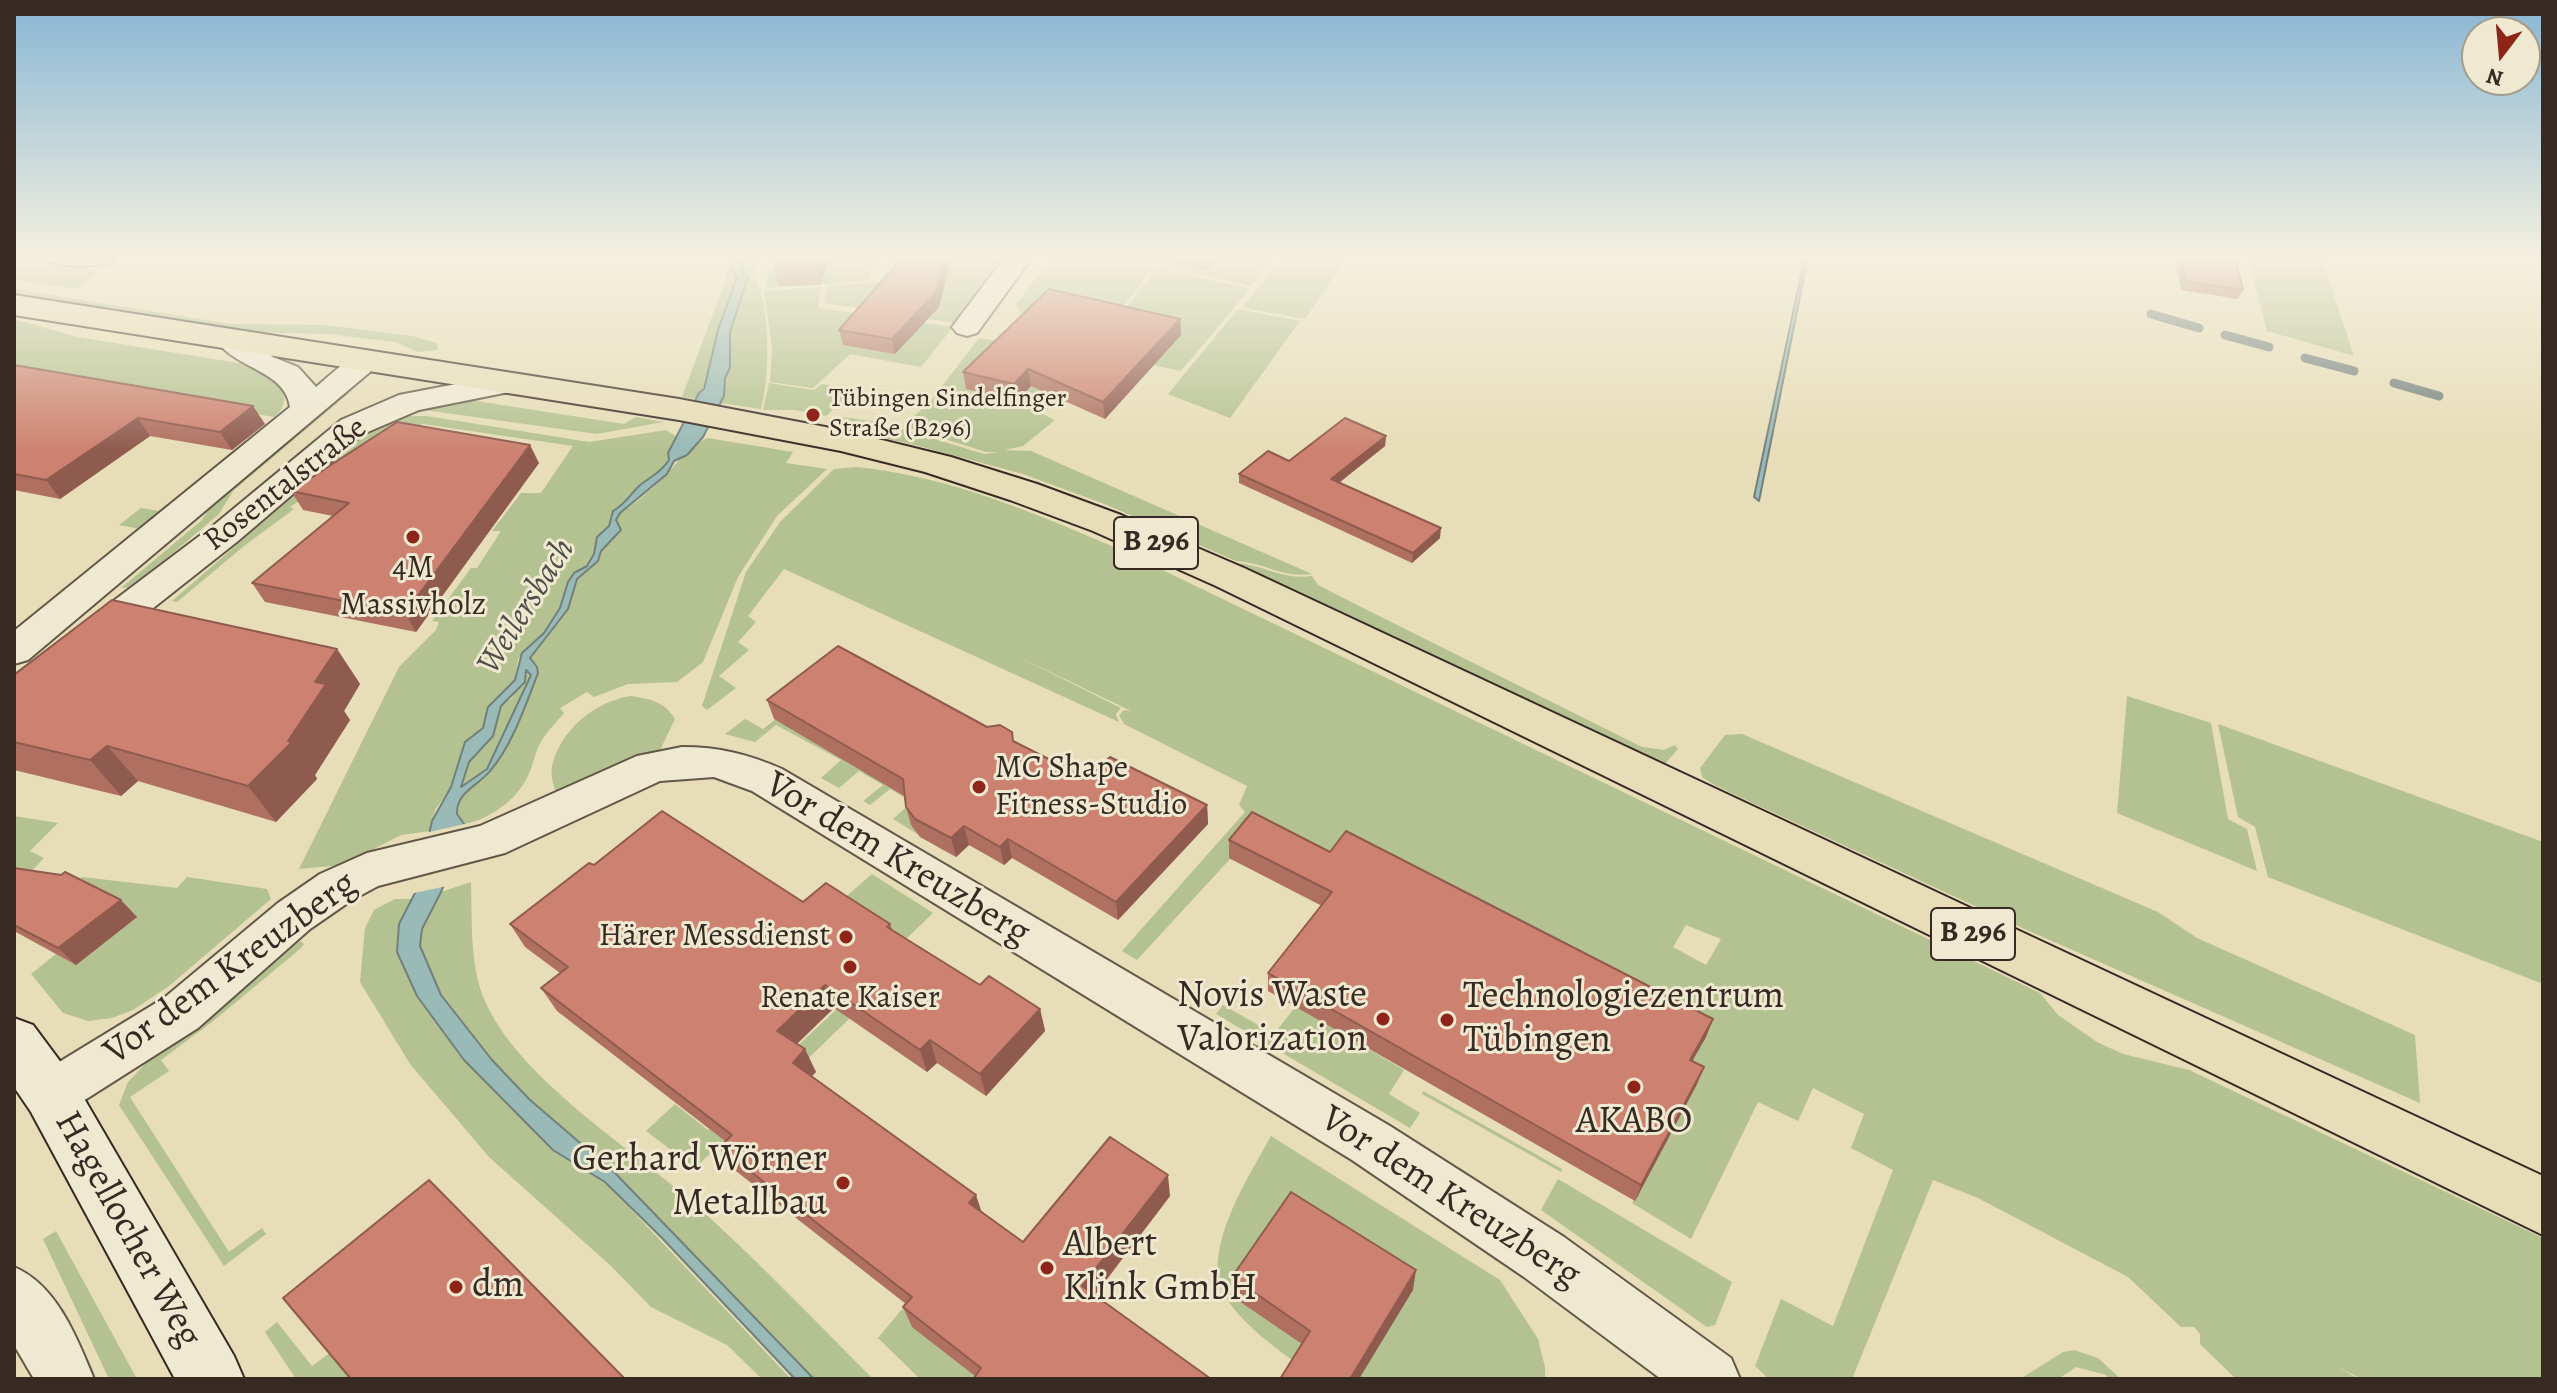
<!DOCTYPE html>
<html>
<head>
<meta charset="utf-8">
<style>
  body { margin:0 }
  #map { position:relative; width:2557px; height:1393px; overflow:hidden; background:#e7ddb8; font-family:Alegreya,serif }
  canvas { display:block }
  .frame { position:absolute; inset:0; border:16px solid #372a23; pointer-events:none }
  .north { position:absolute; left:2461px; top:16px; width:80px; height:80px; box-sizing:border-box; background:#efe9d1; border:2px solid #a59d8b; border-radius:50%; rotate:196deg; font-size:22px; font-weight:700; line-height:32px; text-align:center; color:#372a23 }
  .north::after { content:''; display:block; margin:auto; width:28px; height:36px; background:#8f2418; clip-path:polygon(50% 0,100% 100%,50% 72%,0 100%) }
</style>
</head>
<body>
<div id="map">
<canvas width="2557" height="1393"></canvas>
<div class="frame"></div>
<div class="north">N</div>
</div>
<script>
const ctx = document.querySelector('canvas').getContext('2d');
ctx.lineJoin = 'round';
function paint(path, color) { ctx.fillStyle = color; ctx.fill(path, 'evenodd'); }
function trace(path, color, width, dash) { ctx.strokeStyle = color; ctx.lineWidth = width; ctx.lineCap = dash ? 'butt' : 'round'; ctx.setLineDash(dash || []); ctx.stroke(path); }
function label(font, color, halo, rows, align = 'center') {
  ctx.font = font + ' Alegreya,serif'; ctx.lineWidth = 6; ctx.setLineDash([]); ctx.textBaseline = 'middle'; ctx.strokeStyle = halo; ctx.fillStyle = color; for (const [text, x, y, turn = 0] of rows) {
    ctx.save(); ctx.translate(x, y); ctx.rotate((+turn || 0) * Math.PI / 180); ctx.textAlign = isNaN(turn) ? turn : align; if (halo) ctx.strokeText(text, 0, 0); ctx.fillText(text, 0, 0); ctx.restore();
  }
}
paint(new Path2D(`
  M733,256L731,268L737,277L718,330L708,379L696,399L682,397L724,284L730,257Z
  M747,256H756C751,279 760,285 764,306C769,341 769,375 761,409L720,403L730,367V332L748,278L743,273L742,261Z
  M892,256H1007L954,323L824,303L828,286L881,282Z
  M1054,256H1104L1153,267L1097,342L1031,328L1016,304Z
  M1119,256H1274L1251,286Z
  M1283,256H1347L1305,319L1242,308Z
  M2247,256H2321L2354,356L2267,331Z
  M769,257H876L868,281L766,288Z
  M14,259L103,269L76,289L14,280Z
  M1157,268L1250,289L1181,371L1126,359L1105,336Z
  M821,287L818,308L953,327L921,367L850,354L813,388L770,382L772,347L764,291Z
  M14,289L230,324L326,325L412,336L437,343L438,350L419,352L395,342L327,334L240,332L14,296Z
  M1238,309L1300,321L1230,418L1168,394Z
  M14,319L77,337L251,365L283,383C285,397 287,407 274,417L14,373Z
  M979,338L1039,347L1092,376L1041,413L1055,420L1023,446L1004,450L1031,451L1312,574C1280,578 1267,563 1236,561L1107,505L1023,474L915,445L850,431L836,424L842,417L877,422L874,426L879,429L892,426L984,454L999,452H986L903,426L930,402Z
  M769,383L814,390L822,384L897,399L887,409L838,404L826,416L795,410H763Z
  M340,391L349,393L233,491L219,514L133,587L121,588L202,520L215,499Z
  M464,399L624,424L636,417L663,422L597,434L417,409Z
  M410,416H427L589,442L666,430L677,437L664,468L613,511L609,526L597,537L594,554L587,566L574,573L568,582L560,608L544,633L518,659L515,680L492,702L483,728L465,742L458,771L451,787L435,810L430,831L401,835L343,865L299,869L399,667L436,630L439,622L432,621L471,568H477L501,531H492L521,493H541L573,446L423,424L392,439L290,507L294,509L244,546L177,602L172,601L358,440L385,424Z
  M708,438L793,452L786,463L827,469L777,516L738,577L703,662L677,682L628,684L594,697L587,692L560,708L564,713C557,722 547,731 541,742C535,752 534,761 530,771C521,797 491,819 465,824L457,814L461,796L492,769L503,751L534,682L529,658C551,636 567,608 577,579L598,562L601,551L621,530L616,520L620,513C635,504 653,488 666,475C678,462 691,443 708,438Z
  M215,466L224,467L81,585L67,586L140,529L119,525L141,508L159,511Z
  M856,467C950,476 1037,514 1123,551L2040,993L2058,1015L2097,1042L2123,1054L2189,1070L2543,1238V1379H2362L2336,1366L2359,1379H2236L2200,1344V1334L2194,1327H2181L2128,1277L1978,1198L1933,1180L1852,1379H1769L1755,1366L1781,1299L1833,1326L1893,1170L1851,1148L1864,1114L1813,1088L1798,1121L1758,1102L1691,1239L1632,1203L1689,1086L1230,859L1137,960L1122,951L1245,812L1239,805L1247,786L1124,724L1119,715L1124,710L1131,711L1015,655L1121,708L1116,714L1119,722L784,569L748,616L756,622L738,642L749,650L719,676L736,688L707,710L702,706L746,572L780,522L834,469ZM1686,925L1721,939L1706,965L1673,947Z
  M1235,563C1266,565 1280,580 1312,576L1318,585L1365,609L1642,747L1664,750L1675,745L1678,749L1663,766Z
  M525,669L531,674L487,769L461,788L469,762L493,736L501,706L512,698Z
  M630,696C650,699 664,701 675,719L652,767L563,809C558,796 549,780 552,766C561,729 595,702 630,696Z
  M2127,696L2211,723L2228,819L2247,829L2257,871L2117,813Z
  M745,719L763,729L776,719L969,826L943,850L893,819L912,802L890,789L870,805L863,801L883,785L859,771L839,788L821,778L841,760L776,725L755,742L725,734Z
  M2218,724L2543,842V984L2268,877L2255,827L2238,817Z
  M1742,734L2158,912L2197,938L2415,1035L2420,1103L2020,927L1716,786L1702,777L1700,768L1725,735Z
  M14,816L58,823L30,851L44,858L14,890Z
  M872,874L933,913L905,940L841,901Z
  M82,877L177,888L187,877L267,889L271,899L169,986L133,1010L112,1018L88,1021L63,1013L31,974L56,954L71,888Z
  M471,882C472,917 470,958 481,991C510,1075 634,1149 699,1208C759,1262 816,1322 873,1379H814L615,1173L529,1099L492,1060L441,995L420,946L422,929L441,892Z
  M395,899H412L399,924L417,996L463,1060L553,1150L605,1182L791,1379H762L727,1345L651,1307L611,1266L489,1157L410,1064L360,982L365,928L374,910Z
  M300,941L304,944L300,949L212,1022L161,1060L169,1071L130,1097L229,1252L262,1228L266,1234L224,1266L119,1105L128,1082L148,1061L209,1018Z
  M1223,1005L1274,1034L1296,1006L1404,1070L1389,1094L1420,1113L1410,1128L1216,1014Z
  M839,1007L851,1017L695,1168L646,1131L675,1104L708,1130Z
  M1423,1091L1562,1169L1561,1172L1422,1094Z
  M1271,1136L1500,1280L1538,1339L1545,1367V1379H1302L1306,1371C1278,1349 1244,1327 1225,1296C1199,1252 1250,1175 1271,1136Z
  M1558,1179L1732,1282L1715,1325L1707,1327L1541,1210Z
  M971,1226L992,1379H920L878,1338Z
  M56,1231L137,1379H109L43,1239Z
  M277,1322L312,1366L338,1347L365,1379H296L265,1332Z
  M2074,1350L2098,1358L2121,1379H2109L2106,1375L2076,1367L2058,1379H2020L2063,1352Z`), '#b4c190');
const water = new Path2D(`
  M747,256L742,261L743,273L748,277L730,332V367L725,379L724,396L703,437L687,455L674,461L667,474L620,513L616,520L621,530L601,551L598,561L577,579L568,609L530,658L537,667L538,673C526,704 512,746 490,771C478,786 456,792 457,814L467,828L441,892L422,929L420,946L441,995L492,1060L529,1099L615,1173L814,1379H795L662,1238L605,1182L553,1150L464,1060L417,996L397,952L399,924L416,891L432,821L451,787L465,742L483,728L488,707L515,680L522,653L544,633L560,608L568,582L574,573L587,566L594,554L597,537L609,526L613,511C625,504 629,496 638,487C649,477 660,474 669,460L668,453L699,393L704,389L718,330L737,277L731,268L733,257ZM526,670L531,675L487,769L461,787L469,762L493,736L501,706L525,682Z
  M1805,256H1808L1759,501L1754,497Z`);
paint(water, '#99bab7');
trace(water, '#72807c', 2);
paint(new Path2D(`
  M469,823L471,829L457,872L447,886L410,894L425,833Z`), '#e7ddb8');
trace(new Path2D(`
  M2151,314L2199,328
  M2225,335L2269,347
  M2305,358L2354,371
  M2394,383L2439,396`), '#72807c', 9);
const street = new Path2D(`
  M46,256H116L113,262C94,267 68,267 49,262Z
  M1006,256H1033L977,333L967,336L957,333L952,327Z
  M231,331L242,334L273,357L298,367L316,387C335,372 354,348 379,355L383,361L28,660L14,664V631L290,407C285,370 237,370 216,340L220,334Z
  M508,374L519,376L524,383L519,390L419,410L363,434L238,541L28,707L14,711V676L214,525L341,420L399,395Z
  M682,747C719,747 748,754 782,769L1390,1126L1564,1237L1731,1358L1740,1379H1661L1524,1277L1352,1160L752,791L714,777L660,781L505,853L378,886L352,900L310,929L198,1028L69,1110L51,1117L33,1110L25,1094L33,1078L164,998L278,903L320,874L367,853L480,826L637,756Z
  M14,1267C57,1285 77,1338 94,1379H34L14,1345Z`);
const secondary = new Path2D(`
  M14,1018L33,1025L71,1076L234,1356L244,1379H175L31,1112L14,1087Z`);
const primary = new Path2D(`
  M14,295L679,399L841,430L951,457L1037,484L1121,515L1244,568L2543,1176V1235L1216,586L1093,531L1010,500L925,472L841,451L679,420L14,315Z`);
trace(street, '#635748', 4);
trace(secondary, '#372a23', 4);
trace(primary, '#372a23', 4);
paint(street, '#efe9d1');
paint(secondary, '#efe9d1');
paint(primary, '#e7ddb8');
paint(new Path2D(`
  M781,256H830L820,285L779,286L775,270Z
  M1143,256H1221L1207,270Z
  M2174,256H2235L2243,290L2238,299L2181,290Z
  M939,307L895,354L843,345L839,330Z
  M1180,319L1181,335L1105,419L1031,386L1017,401L966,389L963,372Z
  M14,365L265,424L232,450L150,436L60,499L14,490Z
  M1386,436L1385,446L1339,483L1440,538L1412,563L1239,483V474Z
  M539,463L416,632L265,602L252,583L333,516L303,510L291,491Z
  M337,649L360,684L344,711L350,720L315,775L317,779L276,822L138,781L121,796L14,770V675Z
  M767,700L1014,742L1088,779L1207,805L1208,824L1118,920L1012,858L1004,865L969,845L956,857L920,837L911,825L906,807L904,796L774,719Z
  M1229,840L1706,1037L1692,1061L1704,1067L1697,1084L1635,1201L1268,991V973L1322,906L1229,858Z
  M594,865L803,902L890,924L893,931L980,985L1040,1009L1045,1031L986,1096L937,1063L927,1072L834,1008L797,1044L816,1072L811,1076L982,1212L1023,1242L1170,1196L1095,1295L975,1376L912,1327L903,1307L906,1304L732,1168L719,1147L725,1141L557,1011L541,988L560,973L525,947L510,924Z
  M14,868L137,917L76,965L14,931Z
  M1232,1277L1413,1290L1302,1344L1233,1297Z`), '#b07061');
paint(new Path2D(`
  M821,256H830L820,285L816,269Z
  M946,256H952L939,307L895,354L892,339Z
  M1206,256H1221L1207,270Z
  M1180,319L1181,335L1105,419L1103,402Z
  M1028,369L1031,386L1017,401L1014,384Z
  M253,406L265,424L232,450L220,432Z
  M138,418L150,436L60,499L46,480Z
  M1386,436L1385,446L1331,489V479Z
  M530,445L539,463L416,632L405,613Z
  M1441,528L1440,538L1412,563L1413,553Z
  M337,649L360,684L344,711L350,720L315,775L317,779L276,822L248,786L288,741L315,682Z
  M107,746L138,781L121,796L90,760Z
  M1207,805L1208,824L1118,920L1116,902Z
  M964,826L969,845L956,857L951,838Z
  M1008,839L1012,858L1004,865L1000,847Z
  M121,900L137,917L76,965L58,948Z
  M825,985L834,1008L787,1053L777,1031Z
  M1040,1009L1045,1031L986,1096L980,1074Z
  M1713,1019L1706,1037L1683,1077L1690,1060Z
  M930,1040L937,1063L927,1072L920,1050Z
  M805,1049L816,1072L803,1085L793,1063Z
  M1704,1067L1697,1084L1635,1201L1641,1185Z
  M1168,1175L1170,1196L1087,1305L1082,1286Z
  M976,1195L983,1216L969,1203Z
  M1416,1270L1413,1290L1359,1379H1350Z`), '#905b4f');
const building = new Path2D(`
  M781,256H821L816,269L775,270Z
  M904,256H946L936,292L892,339L839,330Z
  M2180,256H2235L2243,290L2185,281Z
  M1049,289L1180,319L1103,402L1028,369L1014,384L963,372Z
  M14,365L253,406L220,432L138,418L46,480L14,474Z
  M1345,418L1386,436L1331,479L1441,528L1413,553L1239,474L1268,451L1289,461Z
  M397,422L530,445L405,613L252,583L349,503L291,491Z
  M112,600L337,649L315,682L326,684L288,741L291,743L248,786L107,746L90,760L14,742V675Z
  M838,646L987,727L1000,725L1012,732L1013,741L1088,779L1110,757L1207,805L1116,902L1008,839L1000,847L964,826L951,838L915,819L906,807L903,779L767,700Z
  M662,811L803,902L826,883L890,924L887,927L980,985L989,976L1040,1009L980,1074L930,1040L920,1050L825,985L777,1031L805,1049L793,1063L976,1195L969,1203L1023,1242L1110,1137L1168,1175L1082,1286L1211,1379H975L974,1378L981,1368L903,1307L912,1297L719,1147L732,1135L541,988L568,967L510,924L589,863L594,865Z
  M1252,812L1330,852L1346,831L1713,1019L1690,1060L1704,1067L1641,1185L1268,973L1332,892L1229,840Z
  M14,868L61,875L65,872L121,900L58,948L14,925Z
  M429,1180L625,1379H351L283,1298Z
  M1291,1192L1416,1270L1350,1379H1280L1310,1331L1232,1277Z`);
paint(building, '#cd8271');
trace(building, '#905b4f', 2);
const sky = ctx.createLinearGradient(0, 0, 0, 451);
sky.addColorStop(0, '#88b6d4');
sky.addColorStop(0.57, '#f4f0df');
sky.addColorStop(1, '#f4f0df00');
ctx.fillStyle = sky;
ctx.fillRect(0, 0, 2557, 451);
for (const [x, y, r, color] of [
  [813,415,8,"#8f2418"],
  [413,537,8,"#8f2418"],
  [979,787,8,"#8f2418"],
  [846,937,8,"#8f2418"],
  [850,967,8,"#8f2418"],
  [1383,1019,8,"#8f2418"],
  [1447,1020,8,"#8f2418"],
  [1634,1087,8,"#8f2418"],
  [843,1183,8,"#8f2418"],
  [1047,1268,8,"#8f2418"],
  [456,1287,8,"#8f2418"]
]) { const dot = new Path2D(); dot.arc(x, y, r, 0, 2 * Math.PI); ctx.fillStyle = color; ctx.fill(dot); trace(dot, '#efe9d1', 3); }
label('26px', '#372a23', '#efe9d1', [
  ["Tübingen Sindelfinger",829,400],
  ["Straße (B296)",829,430]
], 'left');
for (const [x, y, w] of [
  [1156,543,84],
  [1973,934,84]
]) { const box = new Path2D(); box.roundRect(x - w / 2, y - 26, w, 52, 6); ctx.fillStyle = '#efe9d1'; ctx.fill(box); trace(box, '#372a23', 2); }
label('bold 30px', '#372a23', null, [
  ["B 296",1156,543],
  ["B 296",1973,934]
]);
label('32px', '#372a23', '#efe9d1', [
  ["Rosentalstraße",286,485,-38]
]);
label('32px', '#372a23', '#efe9d1', [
  ["4M",413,569],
  ["Massivholz",413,606],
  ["MC Shape",995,769,"left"],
  ["Fitness-Studio",995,806,"left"],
  ["Härer Messdienst",830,937,"right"],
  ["Renate Kaiser",850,999]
]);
label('italic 34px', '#504e48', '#efe9d1', [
  ["Weilersbach",527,607,-58]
]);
label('38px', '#372a23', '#efe9d1', [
  ["Vor dem Kreuzberg",897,860,31],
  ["Vor dem Kreuzberg",231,969,-36],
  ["Vor dem Kreuzberg",1450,1198,33],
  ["Hagellocher Weg",127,1230,61]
]);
label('38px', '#372a23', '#efe9d1', [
  ["Novis Waste",1367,997,"right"],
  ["Valorization",1367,1041,"right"],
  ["Technologiezentrum",1463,998],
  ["Tübingen",1463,1042],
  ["AKABO",1634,1123,"center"],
  ["Gerhard Wörner",827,1161,"right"],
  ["Metallbau",827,1205,"right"],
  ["Albert",1063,1246],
  ["Klink GmbH",1063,1290],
  ["dm",472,1287]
], 'left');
</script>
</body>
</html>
